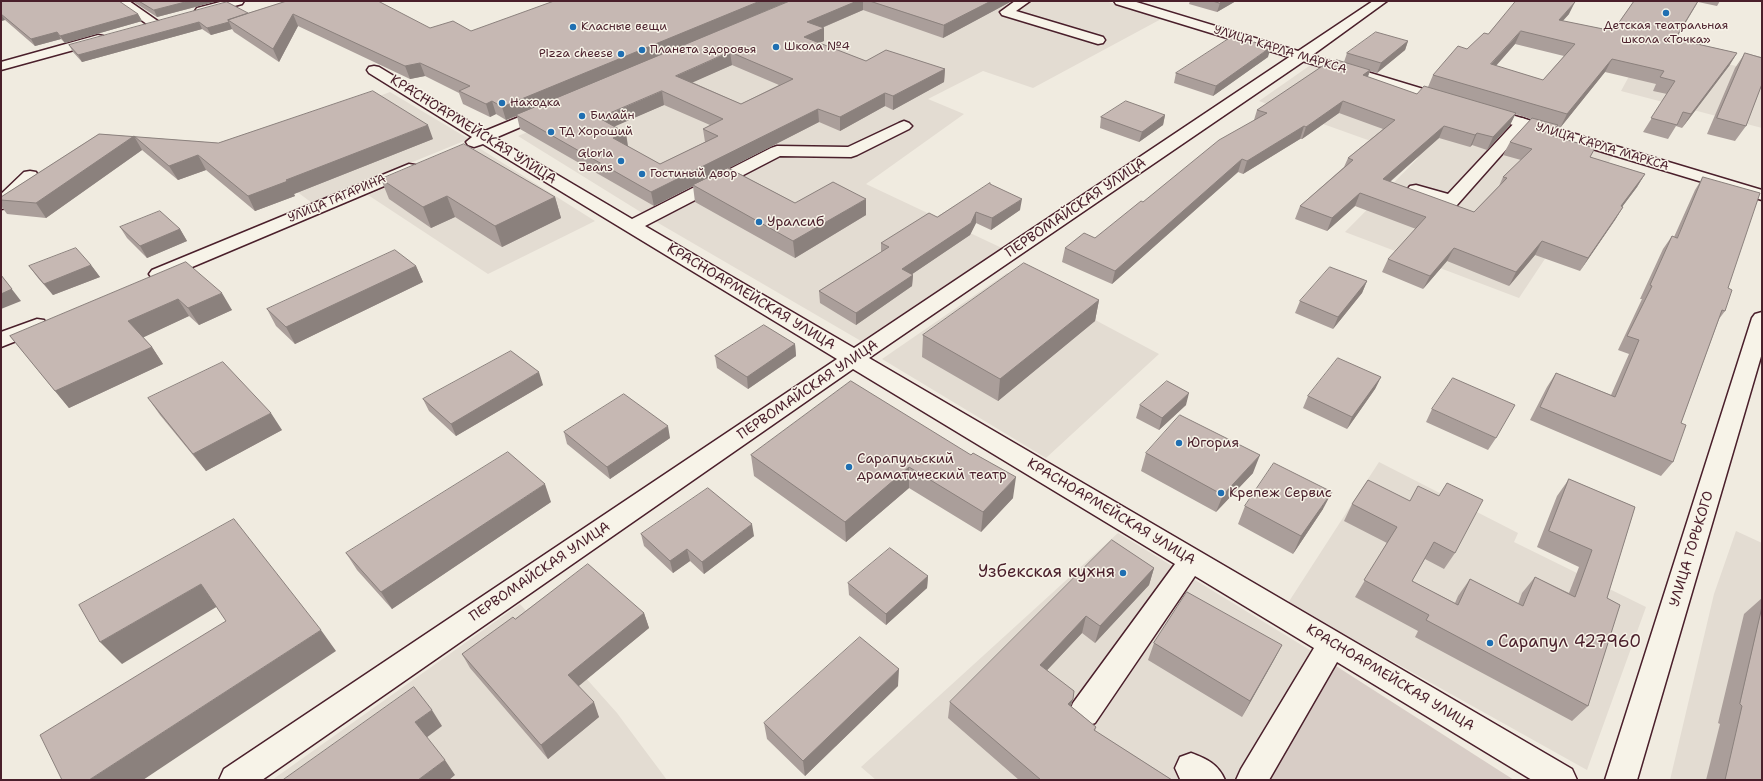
<!DOCTYPE html>
<html>
<head>
<meta charset="utf-8">
<style>
  body { margin:0 }
  #map { position:relative; width:1763px; height:781px; overflow:hidden; background:#f0ebe0; font-family:"Shantell Sans",sans-serif }
  canvas { display:block }
  .frame { position:absolute; inset:0; border:2px solid #4a1f2b; pointer-events:none }
</style>
</head>
<body>
<div id="map">
<canvas width="1763" height="781"></canvas>
<div class="frame"></div>
</div>
<script>
const ctx = document.querySelector('canvas').getContext('2d');
ctx.lineJoin = 'round';
function paint(path, color) { ctx.fillStyle = color; ctx.fill(path, 'evenodd'); }
function trace(path, color, width, dash) { ctx.strokeStyle = color; ctx.lineWidth = width; ctx.lineCap = dash ? 'butt' : 'round'; ctx.setLineDash(dash || []); ctx.stroke(path); }
function label(font, color, halo, rows, align = 'center') {
  ctx.font = font + ' "Shantell Sans",sans-serif'; ctx.lineWidth = 3; ctx.setLineDash([]); ctx.textBaseline = 'middle'; ctx.strokeStyle = halo; ctx.fillStyle = color; for (const [text, x, y, turn = 0] of rows) {
    ctx.save(); ctx.translate(x, y); ctx.rotate((+turn || 0) * Math.PI / 180); ctx.textAlign = isNaN(turn) ? turn : align; if (halo) ctx.strokeText(text, 0, 0); ctx.fillText(text, 0, 0); ctx.restore();
  }
}
paint(new Path2D(`
  M835,1H1105L1163,18L1033,88L983,71L928,99L964,114L866,184L1004,249L861,341L660,224L518,136L695,63Z
  M1646,45L1762,72V128L1621,91Z
  M1312,64L1507,124L1613,156L1519,298L1345,232L1418,158L1259,101Z
  M390,92L469,139L312,203L240,149Z
  M479,148L595,221L488,274L368,195Z
  M1007,273L1159,354L1046,458L882,359Z
  M1379,462L1518,533L1514,542L1646,607L1587,770L1288,603Z
  M1736,531L1762,543V780H1670L1714,594Z
  M1118,533L1336,666L1265,780H876L861,767Z
  M520,604L617,713L667,780H272Z`), '#e3dcd2');
paint(new Path2D(`
  M1336,666L1514,780H1265Z`), '#d8cdc6');
const minor = new Path2D(`
  M115,1H129L162,24L161,27H151Z
  M224,1H244L242,4L201,15L197,14L195,11L197,8Z
  M1015,1H1030L1016,11L1103,37L1105,40L1103,43L1098,44L1002,15L1000,12Z
  M1373,1H1387L1307,59L869,358L1572,769L1577,780H1532L1337,662L1269,780H1236L1241,769L1314,648L1195,576L1095,723L1084,727L1073,723L1069,713L1073,703L1175,564L853,369L262,780H219L224,769L837,359L483,144L474,147L468,145L466,142L472,137L369,73L367,70L369,67L374,66L379,67L485,131L541,108L546,106L551,108L554,111L551,114L495,138L632,219L771,148L777,146L848,147L899,123L904,121L909,123L912,126L909,129L857,155L851,157L780,156L645,226L854,348Z
  M98,35L103,36L105,39L103,42L1,70V62Z
  M1522,118L1527,120L1530,123L1527,126L1457,205C1443,208 1424,198 1410,194L1407,190L1410,186L1416,185L1448,194L1517,120Z
  M409,164L415,165L417,169L415,173L166,278L159,280L152,278L149,274L152,270Z
  M30,171L36,172L38,176L36,180L7,208L1,209V194L24,172Z
  M1762,312V353L1637,780H1605L1752,318L1755,314Z
  M37,319L44,320L47,325L44,330L1,347V332Z
  M1191,753C1207,759 1218,764 1225,780L1180,779L1175,768L1180,757Z`);
const major = new Path2D(`
  M1114,1H1133L1453,98L1455,101L1453,104L1448,105L1443,104L1116,4Z
  M1485,107L1762,190V200L1480,115L1477,112L1480,109Z`);
trace(minor, '#4a1f2b', 3);
trace(major, '#4a1f2b', 3);
paint(minor, '#f7f3e8');
paint(major, '#f7f3e8');
paint(new Path2D(`
  M1,1L138,14L142,21L65,43L61,39L35,46L5,20L1,21Z
  M132,1H218L157,17Z
  M287,1L430,28L471,31L789,1L706,36L790,1H1012L943,38L863,10L822,28H824V41L819,43L866,61L945,69L944,82L893,110L885,106L840,131L819,122L729,168L795,203L866,215L795,258L695,202L693,186L654,206L520,129L517,116L506,120L496,114L490,117L463,104L459,93L425,76L410,79L298,26L279,62L234,32L232,29L211,35L202,29L82,62L73,52L69,45L248,13ZM732,65L779,85L741,104L692,82ZM664,105L710,125L703,129L705,142L660,164L628,147L614,126Z
  M1190,1H1236L1217,12L1189,4Z
  M1634,1H1720L1717,6L1698,2L1676,39L1737,53L1729,66L1682,128L1676,126L1668,139L1643,132L1667,94L1653,91L1656,84L1605,72L1560,128L1557,127L1553,136L1595,148L1590,157L1645,174L1637,187L1622,207H1623L1615,220L1580,271L1535,255L1509,286L1447,261L1423,289L1382,272L1388,259L1416,229L1355,206L1327,231L1295,219L1300,206L1344,167L1348,158L1383,129L1339,113L1302,139H1300L1243,174L1238,172L1112,284L1062,262L1065,248L1095,238L1254,120L1257,110L1331,64L1344,62L1347,53L1408,41L1405,50L1377,73L1370,71L1368,77L1417,94L1428,87L1433,75L1488,34L1569,14L1563,21L1613,31ZM1515,44L1564,56L1543,80L1496,66ZM1515,114L1531,119L1510,142L1503,155L1521,160L1503,177L1499,186L1474,212L1390,182L1439,138L1470,147L1472,145L1487,150L1510,125Z
  M1745,53L1761,57L1762,55V84L1746,126L1735,141L1707,134L1735,68Z
  M1268,57L1213,96L1174,83L1176,73Z
  M1165,115L1163,125L1139,142L1100,128L1101,117Z
  M99,134L218,143L433,139L294,194L295,196L255,211L206,170L178,180L142,150L46,218L7,214L1,206V197Z
  M1703,177L1728,288L1725,311L1719,319L1681,423L1673,462L1661,476L1530,420L1547,387L1556,373L1611,395L1629,354L1618,350L1642,299H1640L1663,249L1672,236L1674,237L1695,190Z
  M381,179L555,197L561,218L502,247L455,217L431,228L389,199Z
  M990,185L1020,210L991,230L976,223L970,235L912,274L913,275L912,286L856,325L820,303L819,291L881,252V243L937,217Z
  M120,227L180,229L187,241L147,258L127,238Z
  M186,262L232,310L199,325L189,316L143,337L152,347L163,364L69,408L10,336Z
  M91,265L100,277L53,295L38,278L29,266Z
  M416,266L423,282L295,344L276,326L267,309Z
  M1367,281L1362,293L1333,329L1295,313L1300,301Z
  M1099,300L1095,321L998,401L922,357L923,335Z
  M795,344L796,356L748,389L717,368L715,356Z
  M1381,377L1375,389L1347,429L1303,408L1308,396Z
  M851,381L1013,498L981,532L909,488L846,542L754,476L751,455Z
  M543,385L456,436L429,411L423,399Z
  M148,398L282,430L206,471L160,415Z
  M1140,405H1186L1159,430L1136,418Z
  M1432,409L1496,438L1488,450L1426,422Z
  M564,432L670,438L610,479L567,444Z
  M1146,453L1253,473L1216,512L1141,471Z
  M1569,479L1635,507L1607,598L1588,706L1572,721L1415,637L1418,631L1355,597L1387,543L1344,521L1352,504L1368,480L1455,553L1444,569L1425,559L1412,581L1455,603L1458,596L1470,579L1518,604L1522,593L1535,577L1569,593L1579,567L1537,547L1557,496Z
  M551,502L392,609L357,570L346,553Z
  M1245,506L1323,509L1293,554L1238,524Z
  M641,534L754,536L704,574L690,561L673,573L644,546Z
  M1154,568L1149,585L1095,643L1082,633L1047,670L1073,699L1071,706L1096,727L1095,731L1172,780H1019L948,718L950,702Z
  M928,576L927,588L886,625L849,595L848,583Z
  M1762,598V780H1706L1720,724L1718,723L1744,614Z
  M644,613L649,628L578,686L599,717L548,759L470,668L462,654L515,619Z
  M1154,643L1282,645L1242,717L1148,660Z
  M898,686L805,776L767,739L764,723Z`), '#aa9e9a');
paint(new Path2D(`
  M189,1H218L157,17L154,10Z
  M760,1H789L506,120L502,107Z
  M857,1H863V10L807,34V22Z
  M991,1H1012L943,38L944,25Z
  M1222,1H1236L1217,12L1220,3Z
  M1575,2L1569,14L1552,32L1559,20Z
  M1,14L5,20L1,21Z
  M138,14L142,21L65,43L60,36Z
  M293,14L298,26L279,62L273,49Z
  M199,22L202,29L82,62L78,55Z
  M229,22L232,29L211,35L207,28Z
  M824,28V41L804,49V37Z
  M1521,31L1515,44L1485,78L1491,64Z
  M57,32L61,39L35,46L31,39Z
  M1408,41L1405,50L1377,73L1381,63Z
  M1271,47L1268,57L1213,96L1216,86Z
  M730,52L732,65L678,89L676,76Z
  M1737,53L1729,66L1682,128L1691,114Z
  M1612,59L1605,72L1560,128L1567,114Z
  M420,63L425,76L410,79L405,66Z
  M945,69L944,82L893,110V96Z
  M1370,70L1366,81L1363,75Z
  M662,91L664,105L602,132L599,118Z
  M885,93V106L840,131V117Z
  M492,101L496,114L490,117L486,104Z
  M1343,101L1339,113L1302,139L1306,127Z
  M818,109L819,122L694,186L693,185V186L654,206L651,192Z
  M1516,113L1510,125L1487,150L1493,137Z
  M1165,115L1163,125L1139,142L1142,132Z
  M428,125L433,139L294,194L295,196L255,211L248,196L286,180Z
  M1558,125L1552,138L1550,135Z
  M1304,126L1300,139L1243,174L1247,161Z
  M1444,126L1439,138L1378,192L1383,179Z
  M626,133L628,146L616,152L613,138Z
  M1477,133L1472,145L1470,147L1475,135Z
  M134,136L142,150L46,218L36,203Z
  M198,155L206,170L178,180L169,166Z
  M1242,159L1238,172L1112,284L1115,271Z
  M1645,174L1637,187L1613,219L1621,206Z
  M1360,193L1355,206L1327,231L1332,218Z
  M447,196L455,217L431,228L423,207Z
  M555,197L561,218L502,247L495,226Z
  M866,199V215L795,258L793,241Z
  M1022,199L1020,210L991,230L992,218Z
  M1623,207L1615,220L1580,271L1588,258Z
  M976,212V223L970,235L902,281V269Z
  M180,229L187,241L147,258L140,246Z
  M1542,241L1535,255L1509,286L1516,272Z
  M1454,248L1447,261L1423,289L1430,276Z
  M91,265L100,277L53,295L44,284Z
  M416,266L423,282L295,344L286,327Z
  M1,275L21,301L1,309Z
  M913,275L912,286L856,325V313Z
  M1367,281L1362,293L1333,329L1338,317Z
  M222,293L232,310L199,325L188,308Z
  M178,299L189,316L140,339L128,321Z
  M1099,300L1095,321L998,401L1000,379Z
  M795,344L796,356L748,389L747,377Z
  M152,347L163,364L69,408L55,391Z
  M539,372L543,385L456,436L451,424Z
  M1381,377L1375,389L1347,429L1352,417Z
  M1189,393L1186,405L1159,430L1162,418Z
  M271,413L282,430L206,471L193,454Z
  M668,426L670,438L610,479L607,467Z
  M1260,455L1253,473L1216,512L1223,495Z
  M909,467V488L846,542L845,522Z
  M1016,477L1013,498L981,532L983,512Z
  M545,484L551,502L392,609L381,592Z
  M1332,492L1323,509L1293,554L1301,536Z
  M752,524L754,536L704,574L702,562Z
  M687,549L690,561L673,573L670,561Z
  M1154,568L1149,585L1095,643L1100,626Z
  M928,576L927,588L886,625V614Z
  M201,584L218,606L122,664L100,642Z
  M644,613L649,628L574,690L568,675Z
  M1086,616L1082,633L1037,681L1040,665Z
  M321,630L336,651L143,780H89Z
  M1282,645L1273,662L1242,717L1250,701Z
  M899,669L898,686L805,776L803,761Z
  M1073,699L1068,715V704Z
  M594,702L599,717L548,759L541,745Z
  M432,710L442,726L426,738L415,722Z
  M445,760L455,775L449,780H418Z`), '#8b817d');
const building = new Path2D(`
  M1,1H119L138,14L60,36L57,32L31,39L1,14Z
  M139,1H189L154,10Z
  M287,1H378L430,28L453,21L471,31L554,1H760L502,107L492,101L486,104L459,91L470,86L420,63L405,66L293,14L273,49L228,20Z
  M790,1H857L807,22L824,28L804,37L866,61L886,50L945,69L893,96L885,93L840,117L818,109L651,192L516,115ZM730,52L793,79L741,104L676,76ZM662,91L723,119L703,129L718,136L660,164L613,138L626,133L599,118Z
  M870,1H991L944,25Z
  M1213,1H1222L1220,3Z
  M1516,1H1572L1575,2L1559,20L1613,31L1634,1H1698L1675,39L1737,53L1691,114L1683,112L1677,125L1651,118L1675,81L1660,77L1664,71L1612,59L1567,114L1433,75L1458,46L1467,49L1484,33L1488,34ZM1521,31L1575,44L1543,80L1491,64Z
  M227,2L248,13L228,20L229,22L207,28L199,22L78,55L69,45Z
  M1376,32L1408,41L1381,63L1347,53Z
  M1233,36L1271,47L1216,86L1176,73Z
  M1745,53L1762,58V84L1746,126L1717,118Z
  M1337,60L1370,70L1363,75L1417,94L1424,86L1516,113L1493,137L1477,133L1475,135L1444,126L1383,179L1474,212L1507,178L1503,177L1532,149L1510,142L1532,118L1558,125L1550,135L1595,148L1590,157L1645,174L1621,206L1623,207L1588,258L1542,241L1516,272L1454,248L1430,276L1388,259L1426,217L1360,193L1332,218L1300,206L1353,160L1348,158L1395,120L1343,101L1306,127L1304,126L1247,161L1242,159L1115,271L1065,248L1084,233L1095,238L1141,201L1143,202L1219,140L1267,113L1257,110L1327,63L1331,64Z
  M373,91L428,125L286,180L288,181L248,196L198,155L169,166L134,136L36,203L1,200V197L99,134L218,143Z
  M1126,101L1165,115L1142,132L1101,117Z
  M464,144L555,197L495,226L447,196L423,207L381,179Z
  M728,168L795,203L833,182L866,199L793,241L693,185Z
  M1703,177L1760,193L1728,288L1732,290L1725,311L1722,310L1681,423L1686,425L1673,462L1540,407L1556,373L1615,397L1639,340L1627,336L1652,286L1650,285L1672,236L1677,238Z
  M990,183V184L1022,199L992,218L976,212L971,223L902,269L913,275L856,313L819,291L889,247L881,243L929,213L937,217Z
  M160,211L180,229L140,246L120,227Z
  M76,248L91,265L44,284L29,266Z
  M395,250L416,266L286,327L267,309Z
  M186,262L222,293L188,308L178,299L128,321L152,347L55,391L10,336Z
  M1024,263L1099,300L1000,379L923,335Z
  M1330,267L1367,281L1338,317L1300,301Z
  M1,275L12,289L1,294Z
  M764,325L795,344L747,377L715,356Z
  M511,351L539,372L451,424L423,399Z
  M1338,358L1381,377L1352,417L1308,396Z
  M223,362L271,413L193,454L148,398Z
  M1453,378L1515,405L1496,438L1432,409Z
  M851,381L971,455L973,453L1016,477L983,512L909,467L845,522L751,455Z
  M1167,381L1189,393L1162,418L1140,405Z
  M624,394L668,426L607,467L564,432Z
  M1180,415L1260,455L1223,495L1146,453Z
  M508,452L545,484L381,592L346,553Z
  M1274,463L1332,492L1301,536L1245,506Z
  M1569,479L1635,507L1607,598L1620,605L1588,706L1426,620L1429,615L1364,580L1397,527L1352,504L1368,480L1410,501L1418,486L1439,496L1447,483L1483,500L1455,553L1434,542L1412,581L1458,605L1470,579L1523,606L1535,577L1575,597L1592,550L1549,531Z
  M708,488L752,524L702,562L687,549L670,561L641,534Z
  M234,519L321,630L89,780H62L40,735L226,621L201,584L100,642L79,605Z
  M1112,540L1154,568L1100,626L1086,616L1040,665L1074,691L1073,699L1068,704L1096,727L1094,730L1172,780H1041L950,702Z
  M890,548L928,576L886,614L848,583Z
  M588,564L644,613L568,675L594,702L541,745L462,654L513,617L515,619Z
  M1187,592L1282,645L1250,701L1154,643Z
  M1762,607V780H1725L1742,706L1740,704Z
  M860,637L899,669L803,761L764,723Z
  M414,687L432,710L415,722L445,760L418,780H283Z`);
paint(building, '#c6b8b3');
trace(building, '#8b817d', 1);
for (const [x, y, r, color] of [
  [1666,13,4,"#1f6fb2"],
  [573,27,4,"#1f6fb2"],
  [776,47,4,"#1f6fb2"],
  [642,50,4,"#1f6fb2"],
  [621,54,4,"#1f6fb2"],
  [502,103,4,"#1f6fb2"],
  [582,116,4,"#1f6fb2"],
  [551,132,4,"#1f6fb2"],
  [621,161,4,"#1f6fb2"],
  [642,174,4,"#1f6fb2"],
  [759,222,4,"#1f6fb2"],
  [1179,443,4,"#1f6fb2"],
  [849,467,4,"#1f6fb2"],
  [1221,493,4,"#1f6fb2"],
  [1123,573,4,"#1f6fb2"],
  [1490,643,4,"#1f6fb2"]
]) { const dot = new Path2D(); dot.arc(x, y, r, 0, 2 * Math.PI); ctx.fillStyle = color; ctx.fill(dot); trace(dot, '#f7f3e8', 1.5); }
label('12px', '#4a1f2b', '#f7f3e8', [
  ["Детская театральная",1666,26,"center"],
  ["школа «Точка»",1666,40,"center"],
  ["Класные вещи",581,27],
  ["Школа №4",784,47],
  ["Планета здоровья",650,50],
  ["Pizza cheese",613,54,"right"],
  ["Находка",510,103],
  ["Билайн",590,116],
  ["ТД Хороший",559,132],
  ["Gloria",613,154,"right"],
  ["Jeans",613,168,"right"],
  ["Гостиный двор",650,174]
], 'left');
label('12px', '#4a1f2b', '#f7f3e8', [
  ["УЛИЦА КАРЛА МАРКСА",1280,50,17],
  ["УЛИЦА КАРЛА МАРКСА",1602,147,17],
  ["УЛИЦА ГАГАРИНА",337,199,-23]
]);
label('14px', '#4a1f2b', '#f7f3e8', [
  ["КРАСНОАРМЕЙСКАЯ УЛИЦА",473,130,32],
  ["ПЕРВОМАЙСКАЯ УЛИЦА",1076,208,-34],
  ["КРАСНОАРМЕЙСКАЯ УЛИЦА",751,297,31],
  ["ПЕРВОМАЙСКАЯ УЛИЦА",808,390,-34],
  ["КРАСНОАРМЕЙСКАЯ УЛИЦА",1111,512,31],
  ["УЛИЦА ГОРЬКОГО",1692,549,-73],
  ["ПЕРВОМАЙСКАЯ УЛИЦА",540,572,-34],
  ["КРАСНОАРМЕЙСКАЯ УЛИЦА",1390,678,31]
]);
label('14px', '#4a1f2b', '#f7f3e8', [
  ["Уралсиб",767,222],
  ["Югория",1187,443],
  ["Сарапульский",857,459],
  ["драматический театр",857,475],
  ["Крепеж Сервис",1229,493]
], 'left');
label('17px', '#4a1f2b', '#f7f3e8', [
  ["Узбекская кухня",1115,573],
  ["Сарапул 427960",1498,643,"left"]
], 'right');
</script>
</body>
</html>
